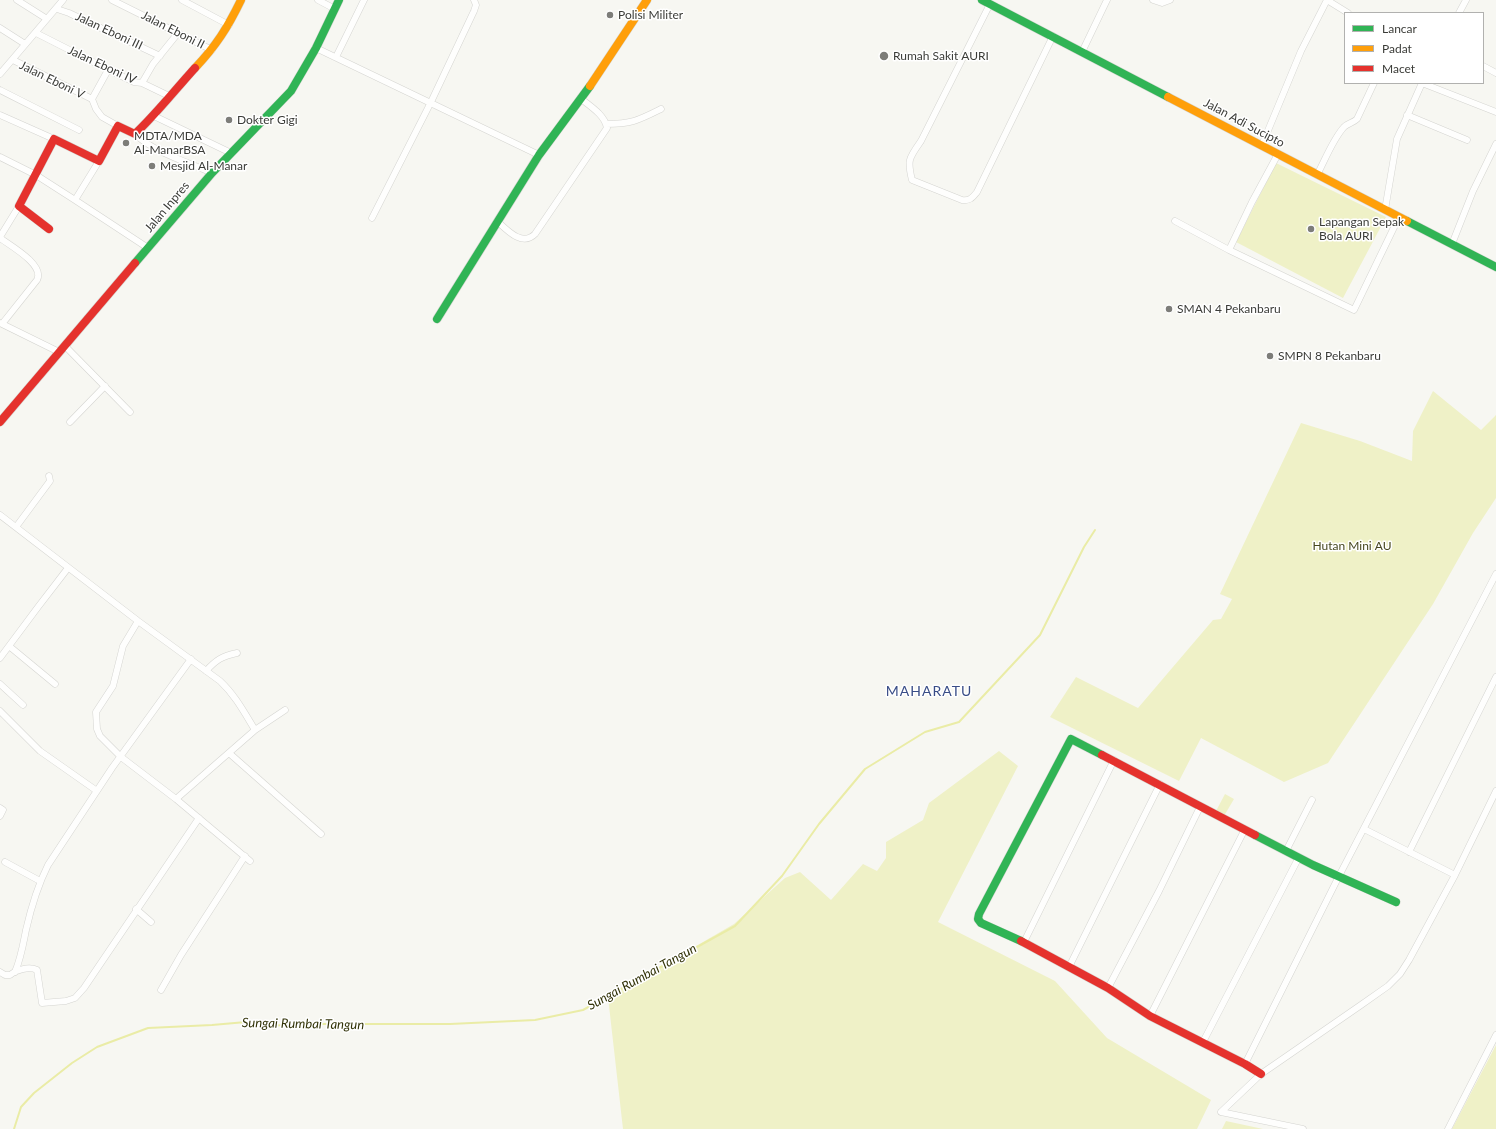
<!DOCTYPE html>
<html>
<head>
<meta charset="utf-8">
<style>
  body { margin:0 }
  #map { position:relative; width:1496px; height:1129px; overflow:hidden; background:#f7f7f2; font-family:Lato,sans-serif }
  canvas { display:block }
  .legend { position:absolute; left:1344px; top:12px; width:140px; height:72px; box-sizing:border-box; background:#fff; border:1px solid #b1b1af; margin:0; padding:5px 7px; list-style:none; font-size:12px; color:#3b3c38 }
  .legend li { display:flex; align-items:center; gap:8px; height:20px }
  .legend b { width:20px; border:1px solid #b1b1af }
</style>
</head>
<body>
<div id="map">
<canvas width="1496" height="1129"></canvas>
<ul class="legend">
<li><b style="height:5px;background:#30b455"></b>Lancar</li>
<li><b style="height:5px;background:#ff9f0a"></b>Padat</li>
<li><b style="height:5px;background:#e5322d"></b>Macet</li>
</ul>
</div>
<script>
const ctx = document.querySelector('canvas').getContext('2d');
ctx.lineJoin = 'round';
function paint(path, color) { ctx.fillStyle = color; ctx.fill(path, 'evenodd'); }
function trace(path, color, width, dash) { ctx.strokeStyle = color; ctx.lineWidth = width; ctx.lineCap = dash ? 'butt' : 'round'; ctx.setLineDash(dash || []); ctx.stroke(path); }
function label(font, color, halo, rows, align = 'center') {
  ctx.font = font + ' Lato,sans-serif'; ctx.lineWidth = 3; ctx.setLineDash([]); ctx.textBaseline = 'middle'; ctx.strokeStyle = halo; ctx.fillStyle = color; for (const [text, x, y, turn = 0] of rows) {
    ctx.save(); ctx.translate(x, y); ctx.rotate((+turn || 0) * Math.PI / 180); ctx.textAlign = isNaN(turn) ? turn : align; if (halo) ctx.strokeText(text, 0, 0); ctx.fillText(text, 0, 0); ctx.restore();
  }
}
paint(new Path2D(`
  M1276,163L1386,217L1343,298L1236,242Z
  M1433,391L1481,430L1496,415V498L1473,533L1433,604L1328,763L1284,782L1201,738L1179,781L1050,717L1076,677L1138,708L1213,620L1221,619L1232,599L1220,594L1301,423L1360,441L1412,461L1413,431Z
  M999,751L1018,766L938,922L1055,981L1107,1038L1211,1100L1197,1129H623L608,997L734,924L785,878L800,872L831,900L863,864L877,871L886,858V842L923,820L929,803Z
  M1225,794L1234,799L1224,816L1216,811Z
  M1496,1045V1129H1452Z
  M1226,1121L1263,1129H1222Z`), '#eff1c7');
trace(new Path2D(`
  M14,1129L21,1107L34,1093L72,1063L97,1047L148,1028L212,1025L246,1022L265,1026L306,1024H450L535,1020L583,1010L735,926L782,876L819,824L865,769L925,732L959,722L1040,635L1084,547L1095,530`), '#eaeca6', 2);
const street = new Path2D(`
  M17,0L47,19
  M112,0L212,50
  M182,0L229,25
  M318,0L335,9
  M1153,0L1162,3L1170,0
  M1327,0L1348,13
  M990,4L921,141C909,158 907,160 912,180L962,200C970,201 972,198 977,192L1053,36
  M57,9L69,13L160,56
  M1459,13L1466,0
  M0,28L25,44
  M36,33L115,73L134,82L142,83L169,96
  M316,48L539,155
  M1082,52L1107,0
  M336,57L364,0
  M13,60L92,99
  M1483,66L1496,73
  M108,70L92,99L96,109L102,117L118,126
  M0,74L63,0
  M142,83L153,64L178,33
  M1422,83L1496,112
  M0,90L79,130
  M0,115L54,139
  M1407,115L1467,140
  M154,116L231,153
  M606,124C632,124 639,120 661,109
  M135,134C153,152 188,162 212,173
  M1262,145L1301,51L1327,0
  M0,157L36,175L75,200L99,161
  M1317,175C1325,160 1333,139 1344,127C1348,123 1353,123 1357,119L1374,83
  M75,200L148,248
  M1385,210L1397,139L1422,83
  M372,218L431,102L474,11L476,5L474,0
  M497,221C507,230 522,247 535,234L607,128C605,115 590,106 580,98
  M1175,221L1229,250L1354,310L1399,217
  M0,237L19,206
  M0,238C11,246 45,265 37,280L2,324
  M1452,244L1473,191L1496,144
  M1229,250L1252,202L1278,154
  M0,323L59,352
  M65,346L130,412
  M70,422L105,386
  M0,515L138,621L220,681C235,695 244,712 255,730
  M16,527L50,481L49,476
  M138,621L123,646L113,686L96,712L97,729L100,736L121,757L176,799L250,861
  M9,646L55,684
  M0,658L38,607L68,568
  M206,671C216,660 222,656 237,653
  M0,684L23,705
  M0,711L40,751L97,791
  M229,753L321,834
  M176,799L255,730L285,710
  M0,808L3,810L0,816
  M1364,829L1455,875
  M1286,851L1312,800
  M1409,852L1496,677
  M5,862L40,881
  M136,909L151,922
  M1024,942L1114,760
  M1069,967L1160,784
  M0,972L5,975H10C16,970 29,966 37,970L42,1003L66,1001L75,998L84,988L199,818
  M15,972C21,958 23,945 26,930C31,908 38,885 48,865L112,768L191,659
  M1108,988L1159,891L1200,807
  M161,990L181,955L245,856
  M1150,1016L1245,829
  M1203,1042L1299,857
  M1245,1064L1339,876L1496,574
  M1221,1112L1261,1074L1361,1005L1388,986L1400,974L1409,960L1455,875L1496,791
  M1221,1112L1303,1129
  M1448,1129L1496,1035`);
const fast = new Path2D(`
  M982,0L1168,97
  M1407,221L1496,267
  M135,263L212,173L291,91L316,48L339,0
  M437,319L539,155L590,86
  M1255,835L1313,865L1396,902
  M1021,941L981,923L978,919L979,914L1071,739L1102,755`);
const slow = new Path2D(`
  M195,68C216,46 228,27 241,0
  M590,86L647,0
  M1168,97L1407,221`);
const jam = new Path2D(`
  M49,229L19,206L54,139L99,161L118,126L135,134C157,113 175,90 195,68
  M0,422L135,263
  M1102,755L1255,835
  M1021,941L1108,988L1150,1016L1245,1064L1261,1074`);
trace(street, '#d4d4d0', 7);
trace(fast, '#d4d4d0', 9);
trace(slow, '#d4d4d0', 9);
trace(jam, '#d4d4d0', 9);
trace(street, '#fefefd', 6);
trace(fast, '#30b455', 8);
trace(slow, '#ff9f0a', 8);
trace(jam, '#e5322d', 8);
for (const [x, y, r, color] of [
  [610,15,4,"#7d7d79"],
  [884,56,5,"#7d7d79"],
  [229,120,4,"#7d7d79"],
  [126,143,4,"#7d7d79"],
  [152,166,4,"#7d7d79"],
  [1311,229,4,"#7d7d79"],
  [1169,309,4,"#7d7d79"],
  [1270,356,4,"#7d7d79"]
]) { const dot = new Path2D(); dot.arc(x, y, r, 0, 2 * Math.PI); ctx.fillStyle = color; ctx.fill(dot); trace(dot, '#fff', 1.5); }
label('12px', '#3b3c38', '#fff', [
  ["Polisi Militer",618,15],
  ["Rumah Sakit AURI",893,56],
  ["Dokter Gigi",237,120],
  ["MDTA/MDA",134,136],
  ["Al-ManarBSA",134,150],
  ["Mesjid Al-Manar",160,166],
  ["Lapangan Sepak",1319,222],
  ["Bola AURI",1319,236],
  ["SMAN 4 Pekanbaru",1177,309],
  ["SMPN 8 Pekanbaru",1278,356]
], 'left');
label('12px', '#3b3c38', '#fff', [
  ["Jalan Eboni II",173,30,27],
  ["Jalan Eboni III",109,31,25],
  ["Jalan Eboni IV",102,65,25],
  ["Jalan Eboni V",52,80,26],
  ["Jalan Adi Sucipto",1244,123,28],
  ["Jalan Inpres",167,207,-50]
]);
label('12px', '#46471f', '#fff', [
  ["Hutan Mini AU",1352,546]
]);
label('italic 13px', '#323308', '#fff', [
  ["Sungai Rumbai Tangun",642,977,-29],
  ["Sungai Rumbai Tangun",303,1024,1]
]);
ctx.letterSpacing = '1px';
label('14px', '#394d87', '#fff', [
  ["MAHARATU",929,691]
]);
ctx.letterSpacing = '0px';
</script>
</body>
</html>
